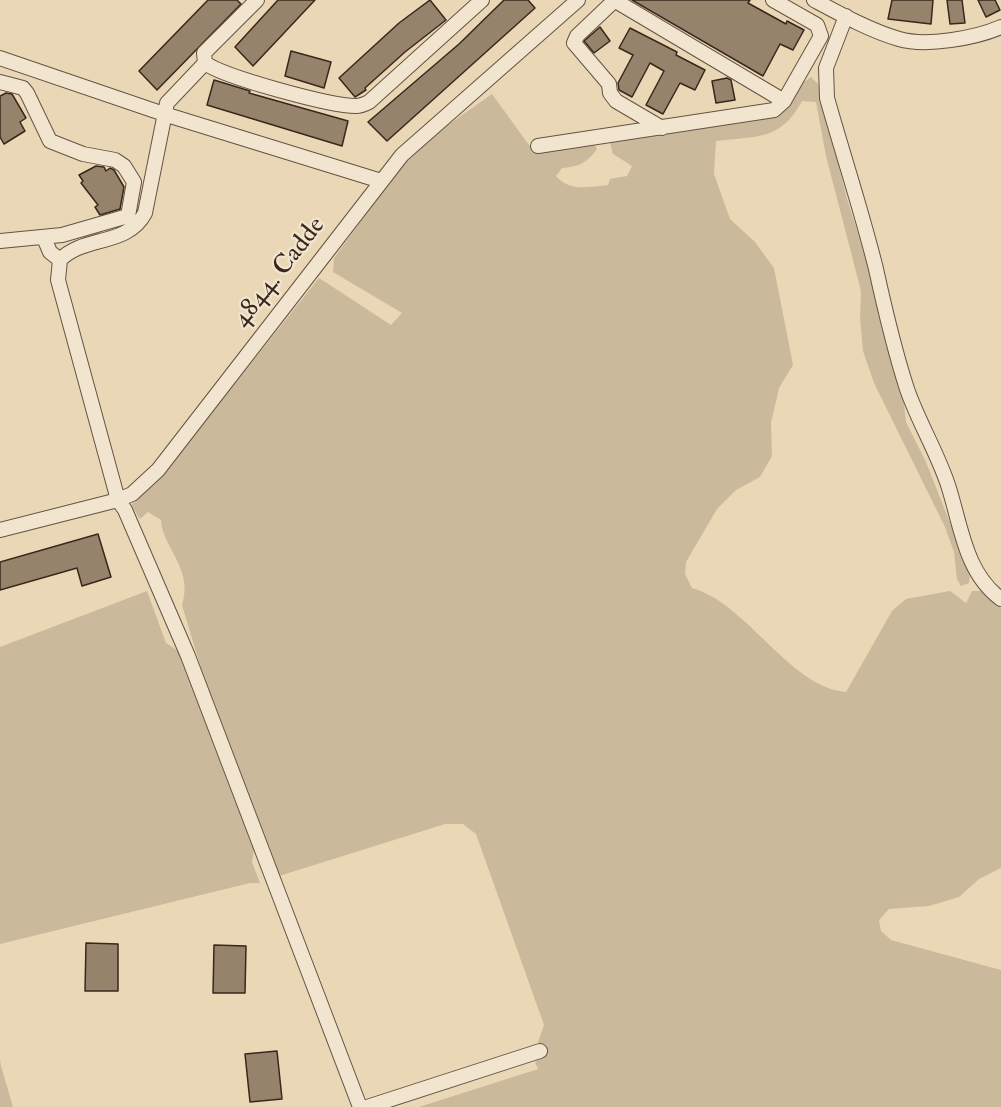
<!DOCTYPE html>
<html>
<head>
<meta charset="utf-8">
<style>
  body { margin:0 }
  canvas { display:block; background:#e9d7b6 }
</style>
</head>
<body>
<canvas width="1001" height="1107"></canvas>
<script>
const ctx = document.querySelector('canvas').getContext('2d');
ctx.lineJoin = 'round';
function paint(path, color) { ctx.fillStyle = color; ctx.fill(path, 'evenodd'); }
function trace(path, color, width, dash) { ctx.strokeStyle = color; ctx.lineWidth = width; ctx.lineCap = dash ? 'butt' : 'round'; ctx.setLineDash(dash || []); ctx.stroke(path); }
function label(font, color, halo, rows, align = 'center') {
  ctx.font = font + ' "IM FELL Double Pica",serif'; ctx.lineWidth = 4.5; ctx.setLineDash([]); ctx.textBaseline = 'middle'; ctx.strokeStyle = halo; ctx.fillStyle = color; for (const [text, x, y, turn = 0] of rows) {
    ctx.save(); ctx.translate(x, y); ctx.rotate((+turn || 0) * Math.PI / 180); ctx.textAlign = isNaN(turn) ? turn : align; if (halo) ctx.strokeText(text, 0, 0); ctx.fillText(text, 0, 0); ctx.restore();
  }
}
paint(new Path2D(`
  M811,77L820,86L847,199L870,271L886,342L902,388L906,422L926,462L970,574L969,583L961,586L957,579L954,552L945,527L874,383L863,351L860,318L861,291L826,156L816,102L802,101C781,141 756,136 716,141L714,174L730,219L755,242L774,268L793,365L779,388L771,423L772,456L760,477L736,490L717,509L686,562L685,574L692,588C748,604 789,687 846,692L892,611L906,599L950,591L966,603L972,591H981L1001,608V868L979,879L959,897L929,906L889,909L879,920L881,931L891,940L1001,970V1107H419L538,1069L535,1062L547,1052L538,1042L544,1025L476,834L463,824H445L279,876L211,702L182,605C194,569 162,547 161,520L148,512L140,519L131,505L158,480L319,278L391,325L402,313L333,272L334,258L405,162L438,132L492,94L529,145L538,151L592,141L597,149C587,163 578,167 562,168L556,176C570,192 588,187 608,185L610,179L627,176L632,166L613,154L610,142L620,138C647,134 759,125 775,113C789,102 796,86 811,77Z
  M147,591L166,643L177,650L187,672L254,850L252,862L260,883H250L0,944V647Z
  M0,1060L1,1066L13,1107H0Z`), '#cbb99c');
const building = new Path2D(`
  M208,0H237L241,4L157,90L139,71Z
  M278,0H315L253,66L235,47Z
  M430,0L446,20L405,52L365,88L366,90L355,97L339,78L399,23Z
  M504,0H528L535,8L387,141L368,122L459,44Z
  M632,0H750L748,3L786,24L787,21L804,30L793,50L780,44L763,76Z
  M892,0H933L931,24L888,19Z
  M947,0H962L965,23L950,24Z
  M978,0H995L1000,10L986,17Z
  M600,27L610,41L594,53L584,41Z
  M630,28L677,52L676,55L705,70L695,90L680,83L663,114L646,105L664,71L650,63L632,97L619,90L618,83L633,55L619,48Z
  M291,51L331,62L324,88L285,76Z
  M727,78L731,80L735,100L716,103L712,81Z
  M214,80L250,91L249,93L348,121L342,146L207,105Z
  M6,93L12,94L26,118L20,122L25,131L4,144L0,137V96Z
  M96,166L104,167L106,171L110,168L114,170L124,187L120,209L100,215L95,207L98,205L81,183L83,181L79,175Z
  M98,534L111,577L82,586L77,568L0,590V562Z
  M86,943L118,944V991H85Z
  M214,945L246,946L245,993H213Z
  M277,1051L282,1099L250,1102L245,1054Z`);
paint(building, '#95836c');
trace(building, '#39271c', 1.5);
const minor = new Path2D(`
  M614,0L784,101
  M615,0L577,36L574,43L609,84L610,93L616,101L662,128
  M814,0C840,14 871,31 899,39C926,47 976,38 1001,27
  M846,16L826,68L827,98C843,155 862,212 876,269C885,310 894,349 907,389C918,421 937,452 948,485C961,525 965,573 1001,599
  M0,58L164,114L381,181
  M205,63C224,77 330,106 356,106C361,106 365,104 369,102L482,0
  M0,82L23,88L27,93L50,141L83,154L115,160L124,166L134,182L128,216L62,235L0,241
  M538,146L774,110L784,101L821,36L817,25L773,0
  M44,238L50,252L60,260L58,280L118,500L125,510L188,656L360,1107
  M60,260C84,235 127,247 145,213L167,103L205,63L204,53L257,0
  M0,530L118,500L132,494L158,470L402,155L578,0
  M367,1107L540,1051`);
trace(minor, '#655342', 16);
trace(minor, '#f1e5d0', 14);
label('26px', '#39271c', '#f1e5d0', [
  ["4844. Cadde",280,273,-52]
]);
</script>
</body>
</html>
